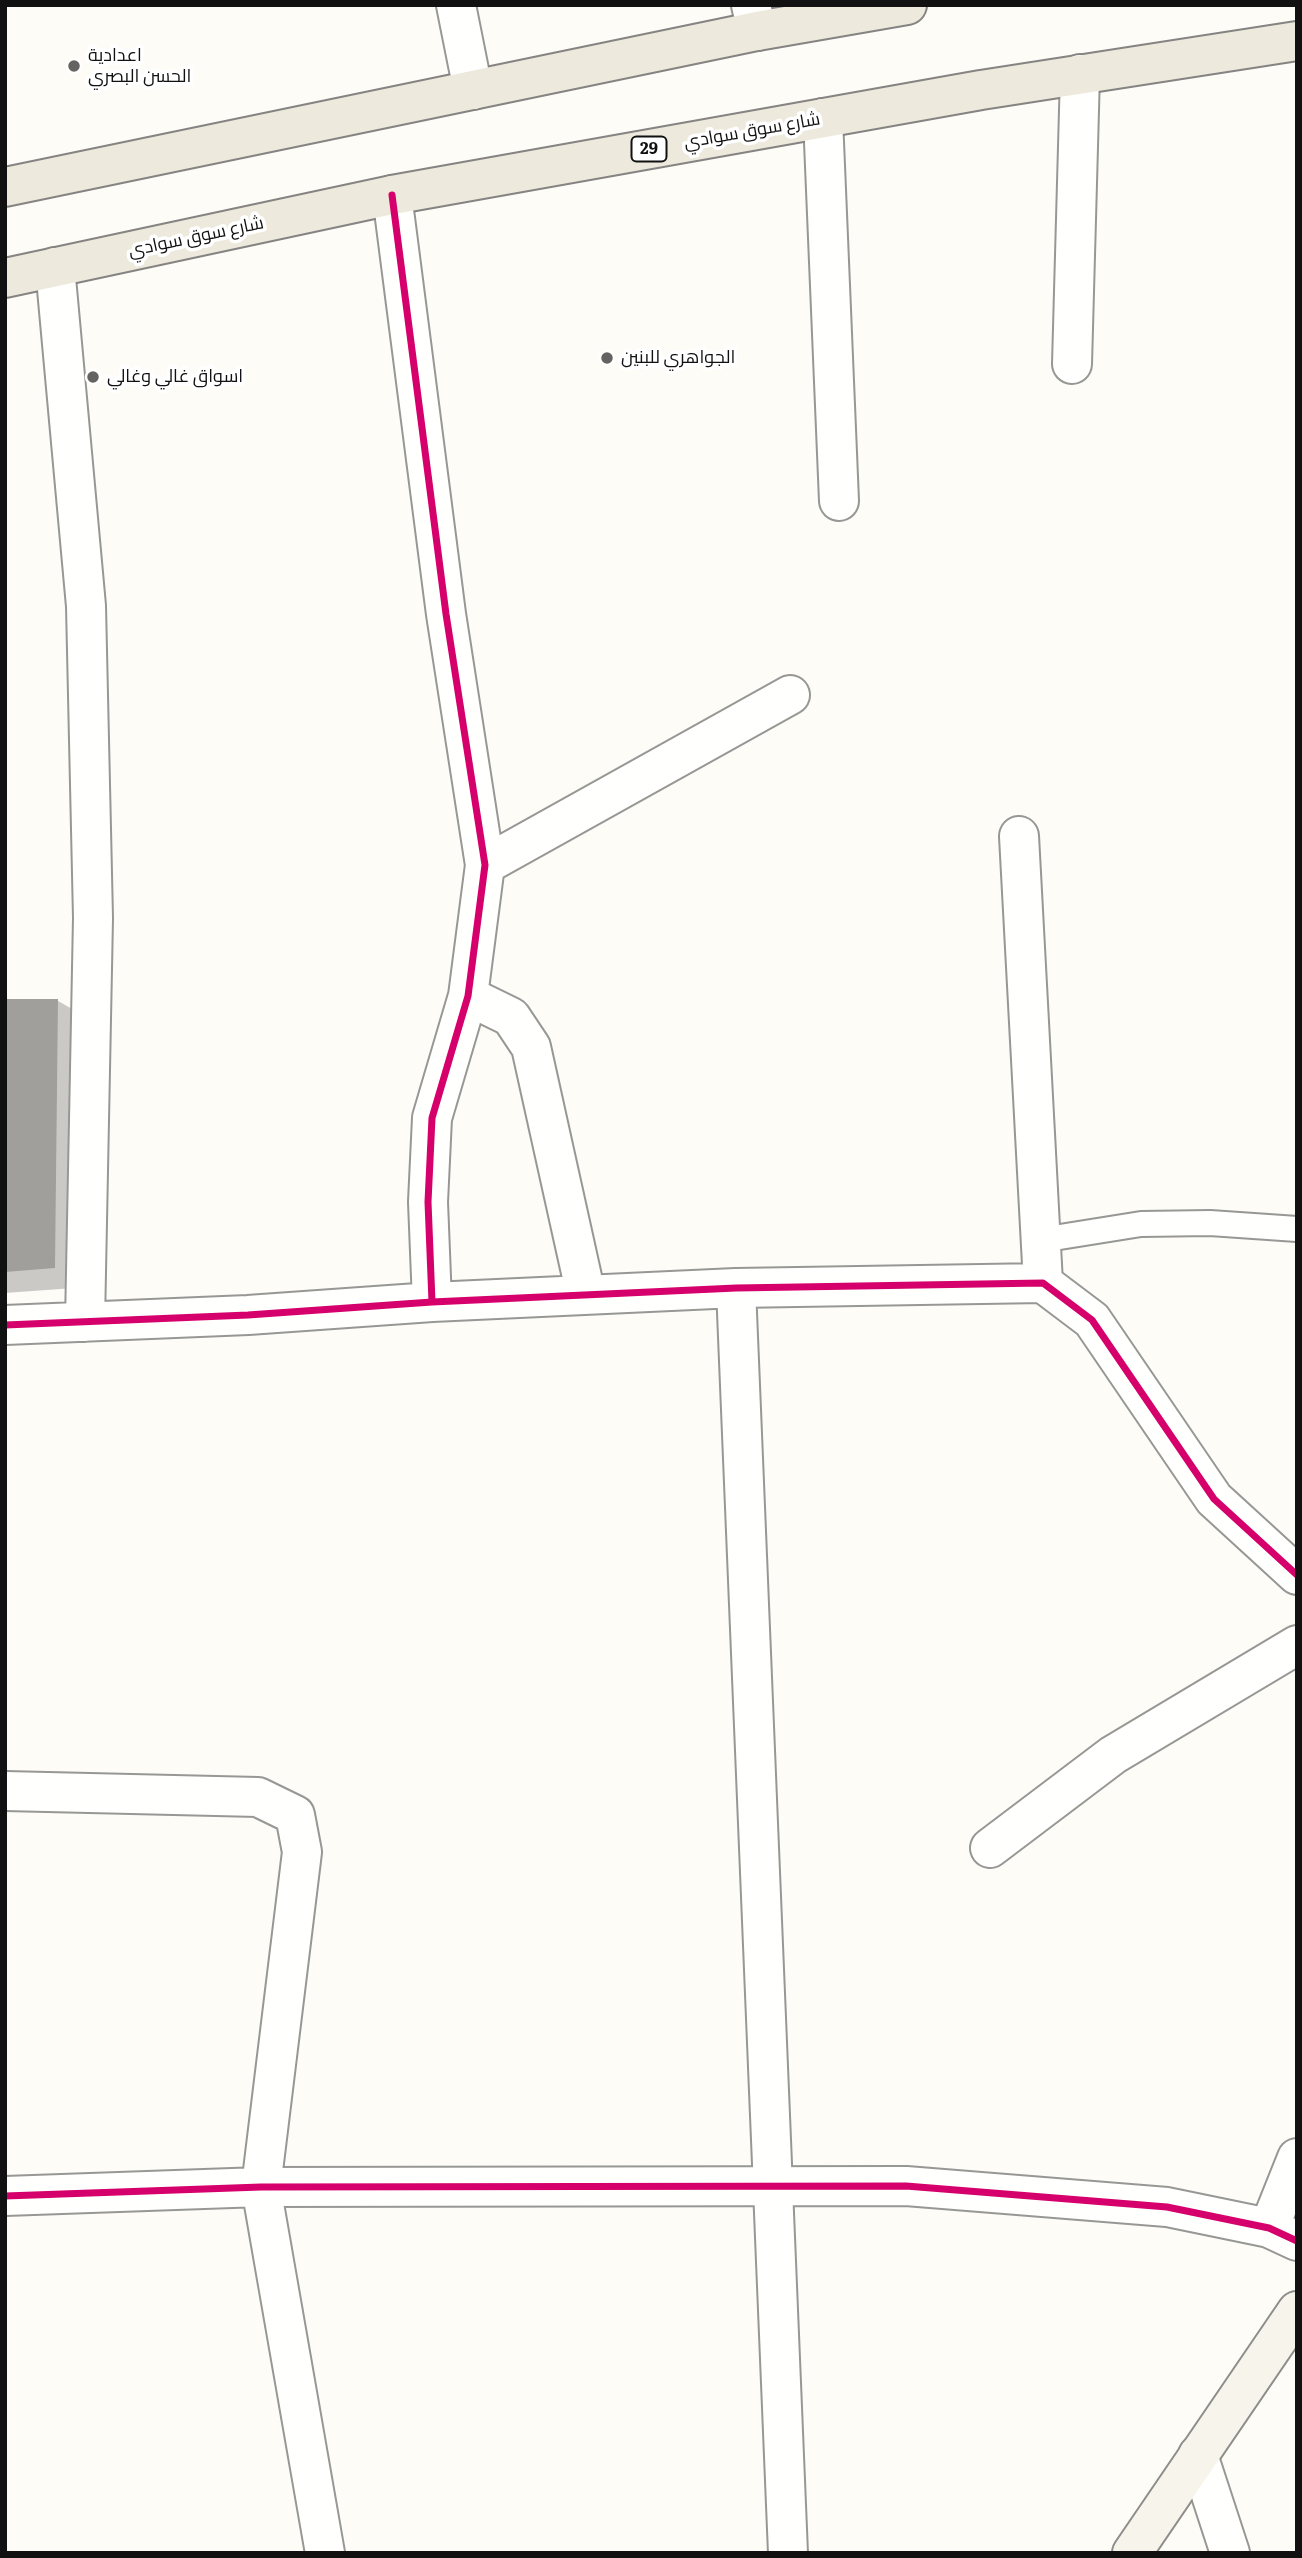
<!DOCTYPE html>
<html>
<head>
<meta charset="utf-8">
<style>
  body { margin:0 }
  #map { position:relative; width:1302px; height:2558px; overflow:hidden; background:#fdfcf7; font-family:Literata,serif }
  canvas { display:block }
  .frame { position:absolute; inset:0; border:7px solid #111; pointer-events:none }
</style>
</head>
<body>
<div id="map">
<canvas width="1302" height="2558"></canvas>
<div class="frame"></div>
</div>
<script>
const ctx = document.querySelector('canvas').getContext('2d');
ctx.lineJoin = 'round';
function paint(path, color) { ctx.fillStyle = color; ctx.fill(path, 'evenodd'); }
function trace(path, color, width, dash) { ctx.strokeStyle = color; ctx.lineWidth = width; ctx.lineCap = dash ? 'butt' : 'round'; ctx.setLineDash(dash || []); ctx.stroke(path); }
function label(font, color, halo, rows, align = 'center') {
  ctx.font = font + ' Literata,Cairo,serif'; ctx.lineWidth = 7; ctx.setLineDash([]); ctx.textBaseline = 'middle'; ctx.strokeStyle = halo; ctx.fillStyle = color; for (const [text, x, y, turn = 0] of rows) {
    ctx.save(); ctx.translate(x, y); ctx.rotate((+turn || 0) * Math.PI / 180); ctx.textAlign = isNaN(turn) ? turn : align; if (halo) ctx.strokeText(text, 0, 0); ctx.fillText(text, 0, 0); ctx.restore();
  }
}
paint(new Path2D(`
  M5,1001H58L92,1020L88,1287L5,1293Z`), '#0003');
paint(new Path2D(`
  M5,999H58L55,1268L5,1272Z`), '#a19f9c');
const lane = new Path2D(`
  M1041,1240L1141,1224L1210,1223L1297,1229`);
const street = new Path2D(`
  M456,5L473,90
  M751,5L757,31
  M823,118L839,501
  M392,195L446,614L485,865L468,996L432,1118L428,1202L432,1302
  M55,267L86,606L93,918L85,1322
  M1072,364L1080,74
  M1019,836L1043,1283
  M485,865L790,695
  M468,996L511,1017L531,1047L586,1295
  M736,1288L788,2553
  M5,1325L248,1315L432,1302L736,1288L1043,1283L1092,1320L1214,1499L1297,1575
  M5,1791L258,1797L295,1815L302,1852L261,2187L325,2553
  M990,1848L1113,1755L1297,1645
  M5,2196L261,2187L906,2186L1167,2207L1269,2228L1297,2241
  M1269,2228L1297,2158
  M1198,2455L1230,2553`);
const secondary = new Path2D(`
  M1132,2553L1297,2311`);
const primary = new Path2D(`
  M5,187L757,31L907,5
  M5,278L392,195L981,90L1297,41`);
trace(lane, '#979795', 28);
trace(street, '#979795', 42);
trace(secondary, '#8e8d8b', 42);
trace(primary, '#858482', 42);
trace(lane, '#fffffe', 24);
trace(street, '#fffffe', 38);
trace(secondary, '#f6f4eb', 38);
trace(primary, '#ede9dc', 38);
trace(new Path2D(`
  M392,195L446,614L485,865L468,996L432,1118L428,1202L432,1302
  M5,1325L248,1315L432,1302L736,1288L1043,1283L1092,1320L1214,1499L1297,1575
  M5,2196L261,2187L906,2186L1167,2207L1269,2228L1297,2241`), '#d6006c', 7);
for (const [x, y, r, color] of [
  [74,66,7,"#646362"],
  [607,358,7,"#646362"],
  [93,377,7,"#646362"]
]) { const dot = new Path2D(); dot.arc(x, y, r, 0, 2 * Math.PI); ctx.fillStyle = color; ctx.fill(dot); trace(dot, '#fff', 2.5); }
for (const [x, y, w] of [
  [649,149,35]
]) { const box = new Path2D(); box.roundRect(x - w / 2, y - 12.5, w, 25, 5); ctx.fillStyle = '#fff'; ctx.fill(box); trace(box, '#111', 2); }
label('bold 16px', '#111', null, [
  ["29",649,149]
]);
label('18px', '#111', '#fff', [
  ["اعدادية",88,56],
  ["الحسن البصري",88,77],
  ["الجواهري للبنين",621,358],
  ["اسواق غالي وغالي",107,377]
], 'left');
label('18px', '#111', '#fff', [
  ["شارع سوق سوادي",752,131,-10],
  ["شارع سوق سوادي",196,237,-12]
]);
</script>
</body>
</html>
